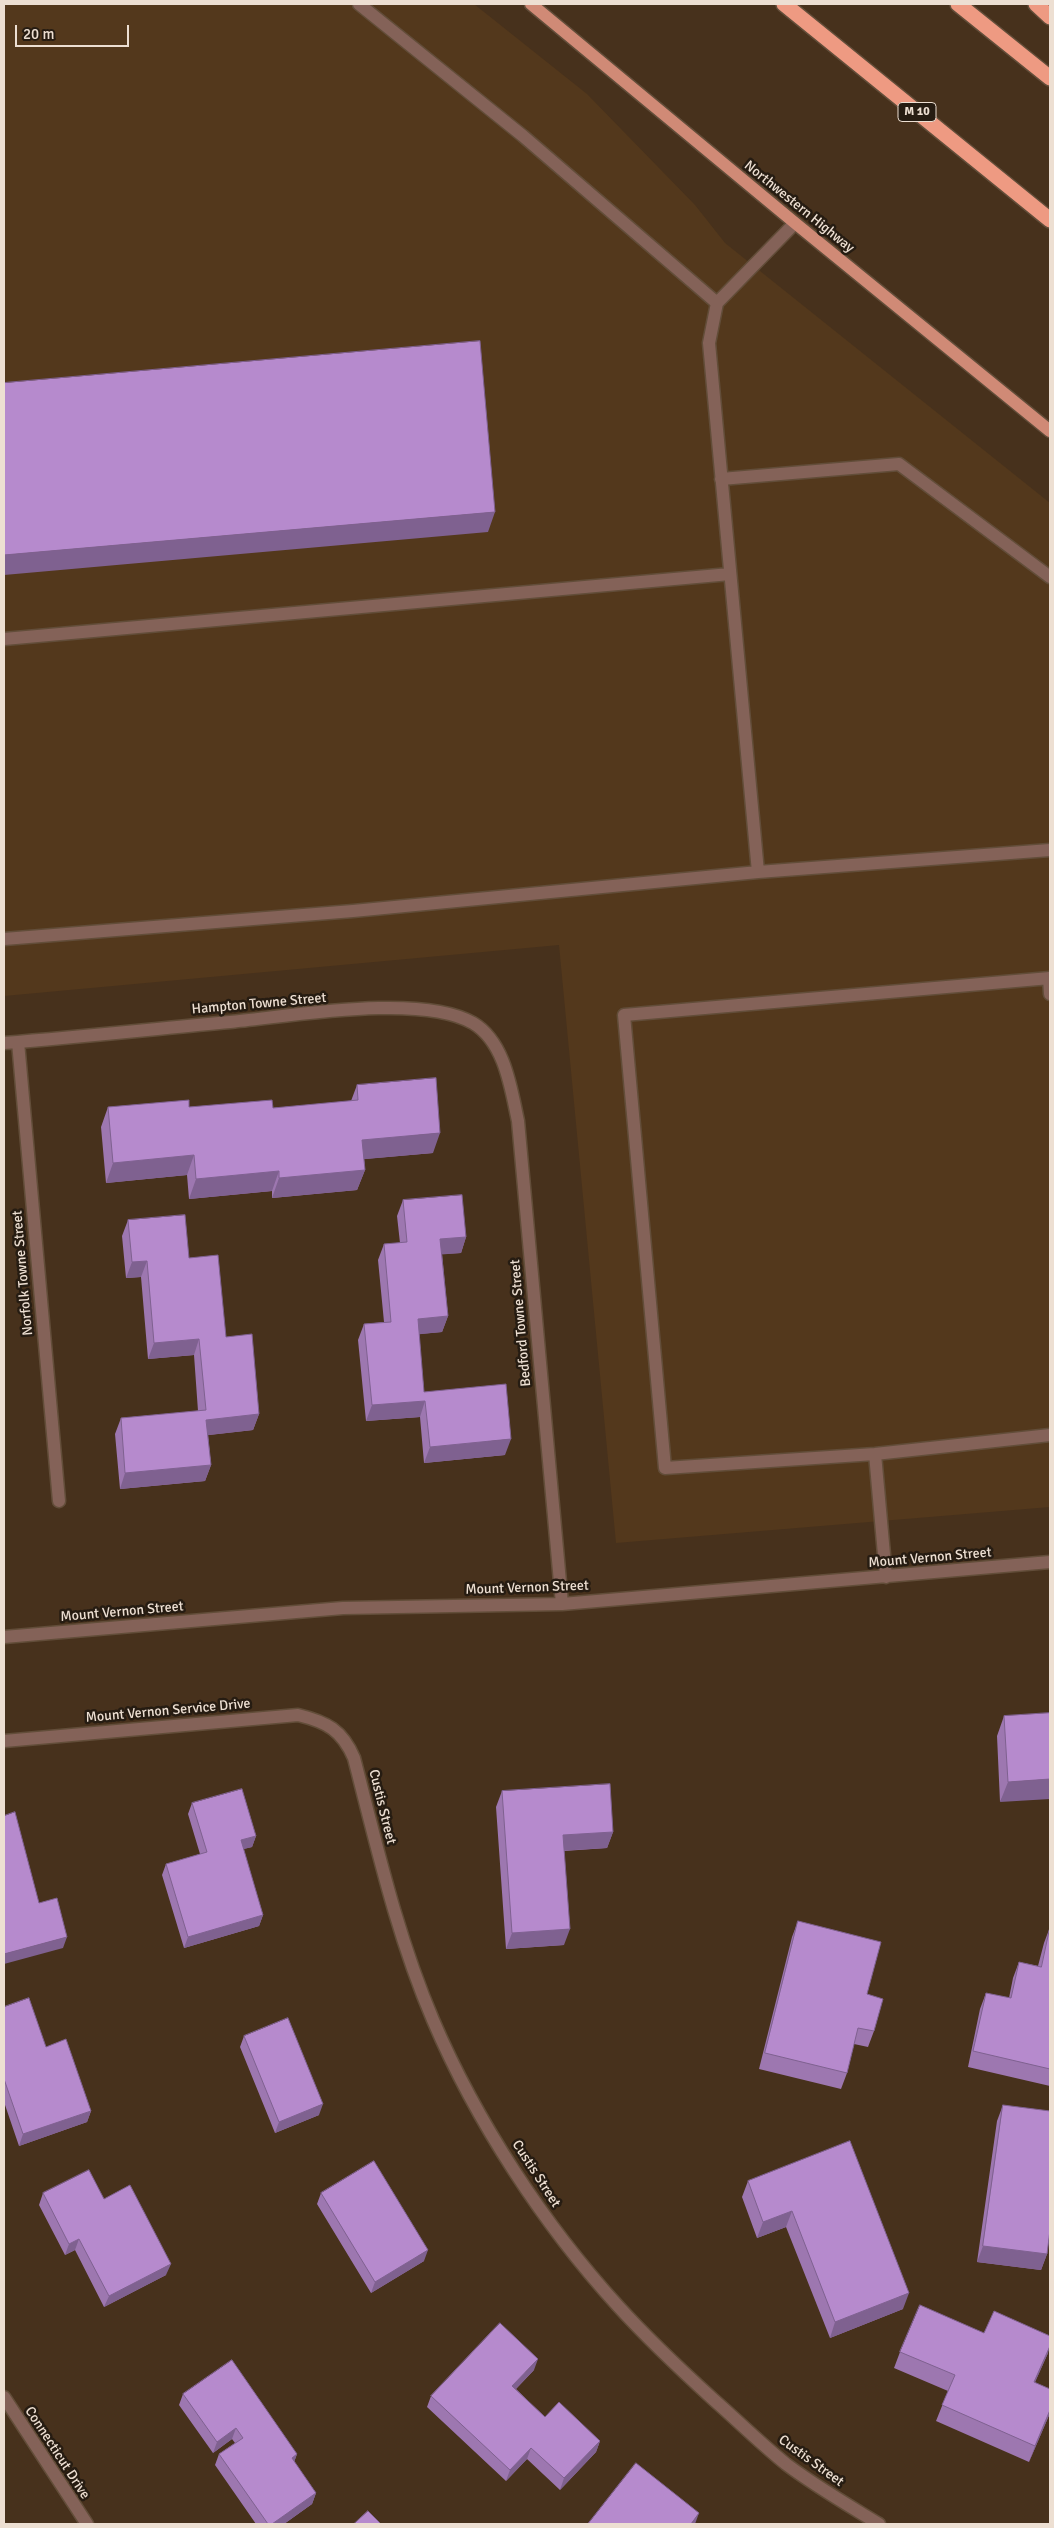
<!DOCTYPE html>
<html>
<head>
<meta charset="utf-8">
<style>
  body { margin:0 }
  #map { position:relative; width:1054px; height:2528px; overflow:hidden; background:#47311c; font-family:Signika,sans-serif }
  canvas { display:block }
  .frame { position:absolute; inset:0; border:5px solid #eddfd2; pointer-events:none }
  .scale { position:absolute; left:15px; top:25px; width:114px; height:22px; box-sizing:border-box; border:2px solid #eddfd2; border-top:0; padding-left:6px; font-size:15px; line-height:18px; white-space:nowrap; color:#eddfd2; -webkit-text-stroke:4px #261c12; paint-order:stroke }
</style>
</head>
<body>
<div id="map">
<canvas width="1054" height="2528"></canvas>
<div class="frame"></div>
<div class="scale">20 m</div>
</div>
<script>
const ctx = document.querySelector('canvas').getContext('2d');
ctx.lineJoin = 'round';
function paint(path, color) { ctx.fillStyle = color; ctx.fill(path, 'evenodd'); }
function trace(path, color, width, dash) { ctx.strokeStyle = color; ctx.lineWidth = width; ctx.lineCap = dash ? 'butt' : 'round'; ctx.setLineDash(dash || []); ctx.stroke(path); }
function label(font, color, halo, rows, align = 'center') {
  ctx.font = font + ' Signika,sans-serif'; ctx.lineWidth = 5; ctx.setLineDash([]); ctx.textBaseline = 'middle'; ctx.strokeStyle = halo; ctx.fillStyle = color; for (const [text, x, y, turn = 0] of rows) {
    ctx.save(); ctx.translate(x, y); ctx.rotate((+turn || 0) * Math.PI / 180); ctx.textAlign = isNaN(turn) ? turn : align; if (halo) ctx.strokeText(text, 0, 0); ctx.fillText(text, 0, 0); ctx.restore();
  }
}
paint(new Path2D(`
  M4,4H474L587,94L695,205L725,243L1050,503V1507L616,1543L559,945L4,996Z`), '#53381c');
const minor = new Path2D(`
  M717,303L795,223
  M721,479L899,464L1050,577
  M4,639L730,574
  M758,872L1050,850
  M4,939L353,911L758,872L709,343L717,303L523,136L359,4
  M1049,978L1050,994
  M1050,978L624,1015L665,1468L875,1454L1050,1435
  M18,1042L59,1501
  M4,1043C79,1037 155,1029 230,1022C292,1016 421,993 473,1023C505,1042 511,1089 518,1121L562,1604
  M875,1454L886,1577
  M4,1637L343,1608L562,1604L1050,1562
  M4,1741L298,1715C327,1722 342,1730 354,1758C377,1847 397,1936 433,2020C476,2121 544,2225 618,2306C648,2339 681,2370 714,2400C738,2421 761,2444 786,2464C815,2486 848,2505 879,2524
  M4,2397L87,2524`);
const major = new Path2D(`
  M531,4L795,223L1050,431`);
const highway = new Path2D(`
  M784,4L1050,220
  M958,4L1050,78
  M1036,4L1050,17`);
trace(minor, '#624d39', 15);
trace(major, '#624d39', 15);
trace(highway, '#624d39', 18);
trace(minor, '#846258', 12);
trace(major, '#d08a76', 12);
trace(highway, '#ee9a82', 15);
paint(new Path2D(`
  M357,1085L433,1153L364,1159L365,1170L357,1190L272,1198V1191L189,1199L187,1175L106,1183L101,1127L108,1107L273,1108L351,1101Z
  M403,1200L466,1237L461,1253L442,1254L448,1316L442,1332L419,1334L424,1392L505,1455L424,1463L420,1417L366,1421L358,1340L364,1324L384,1322L378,1260L384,1244L400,1243L397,1216Z
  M128,1220L189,1258L226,1337L259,1414L253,1430L208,1435L211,1465L205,1481L120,1489L115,1434L121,1418L198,1411L194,1355L148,1359L141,1277L126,1278L122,1236Z
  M1050,1713L1000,1802L997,1736L1004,1716Z
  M502,1791L613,1832L607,1848L564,1851V1945L506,1949L496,1807Z
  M192,1803L256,1836L252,1847L243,1849L263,1915L259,1926L184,1948L162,1875L166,1864L200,1854L188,1814Z
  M798,1921L867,1994L874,2031L868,2047L854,2044L847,2073L841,2089L759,2069L792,1937Z
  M1050,1927V2086L968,2067L980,2009L986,1993L1009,1998L1013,1978L1019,1962L1038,1966L1044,1943Z
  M4,2007L46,2047L91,2111L87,2122L19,2146L4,2102Z
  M244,2036L319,2115L275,2133L240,2047Z
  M1003,2105L1047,2254L1041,2270L977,2262L997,2121Z
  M850,2141L903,2309L830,2338L786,2227L757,2238L742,2197L748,2181Z
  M43,2193L104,2199L166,2275L104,2307L75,2250L65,2255L39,2205Z
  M321,2193L424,2261L371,2293L317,2204Z
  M984,2333L1048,2353L1035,2382L1050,2413L1029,2462L936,2421L948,2391L894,2368L900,2352Z
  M534,2370L516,2389L545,2417L600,2441L596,2452L560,2490L527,2459L506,2481L427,2407L431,2396Z
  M183,2394L297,2454L294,2462L316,2493L312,2504L284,2524H256L215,2465L219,2454L235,2443L232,2439L213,2453L179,2405Z`), '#9d77b0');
paint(new Path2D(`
  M495,512L488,532L4,575V555Z
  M440,1133L433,1153L355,1160L362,1140Z
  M194,1155L187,1175L106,1183L113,1163Z
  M365,1170L357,1190L272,1198L279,1178Z
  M279,1171L272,1191L189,1199L196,1179Z
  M466,1237L461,1253L435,1255L440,1239Z
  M147,1261L141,1277L126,1278L132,1262Z
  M448,1316L442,1332L412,1335L418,1319Z
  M199,1339L194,1355L148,1359L154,1343Z
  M425,1401L420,1417L366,1421L372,1405Z
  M259,1414L253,1430L201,1436L206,1420Z
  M511,1439L505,1455L424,1463L430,1447Z
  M211,1465L205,1481L120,1489L125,1473Z
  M1050,1779V1799L1000,1802L1008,1782Z
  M613,1832L607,1848L558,1851L563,1835Z
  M256,1836L252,1847L236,1851L241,1840Z
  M263,1915L259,1926L184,1948L188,1937Z
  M570,1929L564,1945L506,1949L512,1933Z
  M67,1937L63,1948L4,1964V1954Z
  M323,2104L319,2115L275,2133L279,2122Z
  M91,2111L87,2122L19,2146L23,2134Z
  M792,2211L786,2227L757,2238L763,2222Z
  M79,2239L75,2250L65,2255L69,2244Z
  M983,2246L1047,2254L1041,2270L977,2262Z
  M428,2250L424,2261L371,2293L375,2282Z
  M171,2264L166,2275L104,2307L109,2296Z
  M909,2293L903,2309L830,2338L835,2322Z
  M1050,2346L1048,2353L1028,2398L1034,2382Z
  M538,2359L534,2370L508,2397L512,2386Z
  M1050,2410V2413L1029,2462L1035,2446Z
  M236,2428L232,2439L213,2453L217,2442Z
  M600,2441L596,2452L560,2490L564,2478Z
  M531,2448L527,2459L506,2481L510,2470Z
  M297,2454L293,2465L292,2458Z
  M316,2493L312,2504L284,2524H272Z
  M699,2513L695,2524H691Z`), '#7f6190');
const building = new Path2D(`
  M480,341L495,512L4,555V383Z
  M436,1078L440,1133L362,1140L365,1170L279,1178V1171L196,1179L194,1155L113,1163L108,1107L189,1100V1107L272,1100L273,1108L358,1100L357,1085Z
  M462,1195L466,1237L440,1239L448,1316L418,1319L424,1392L506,1384L511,1439L430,1447L425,1401L372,1405L364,1324L391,1322L384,1244L407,1242L403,1200Z
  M185,1215L189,1258L218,1255L226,1337L252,1334L259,1414L206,1420L211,1465L125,1473L121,1418L206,1410L199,1339L154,1343L147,1261L132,1262L128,1220Z
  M1050,1713V1779L1008,1782L1004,1716Z
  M610,1784L613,1832L563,1835L570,1929L512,1933L502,1791Z
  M242,1789L256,1836L241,1840L263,1915L188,1937L166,1864L207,1852L192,1803Z
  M15,1812L39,1903L57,1898L67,1937L4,1954V1816Z
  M798,1921L881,1942L867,1994L883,1999L874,2031L858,2028L847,2073L765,2053Z
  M1050,1927V2069L973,2051L986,1993L1011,1998L1019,1962L1041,1967Z
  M29,1998L46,2047L66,2039L91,2111L23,2134L4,2079V2007Z
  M288,2018L323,2104L279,2122L244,2036Z
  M1003,2105L1050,2111V2230L1047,2254L983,2246Z
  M850,2141L909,2293L835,2322L792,2211L763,2222L748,2181Z
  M374,2161L428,2250L375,2282L321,2193Z
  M89,2170L104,2199L130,2185L171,2264L109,2296L79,2239L69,2244L43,2193Z
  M920,2305L984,2333L994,2311L1050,2336V2346L1034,2382L1050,2389V2410L1035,2446L942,2405L955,2375L900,2352Z
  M500,2323L538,2359L512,2386L545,2417L559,2402L600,2441L564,2478L531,2448L510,2470L431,2396Z
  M232,2360L297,2454L292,2458L316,2493L272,2524H268L219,2454L243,2438L236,2428L217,2442L183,2394Z
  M636,2463L699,2513L691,2524H588Z
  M368,2511L381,2524H354Z`);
paint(building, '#b68acd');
trace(building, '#7f6190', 1);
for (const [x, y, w] of [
  [917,112,38]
]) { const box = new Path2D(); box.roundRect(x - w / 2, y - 9.5, w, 19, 4); ctx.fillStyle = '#261c12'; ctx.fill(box); trace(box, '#eddfd2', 1); }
label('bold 12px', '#eddfd2', null, [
  ["M 10",917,112]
]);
label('14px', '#eddfd2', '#261c12', [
  ["Northwestern Highway",799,207,39],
  ["Hampton Towne Street",259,1004,-5],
  ["Norfolk Towne Street",23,1273,-95],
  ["Bedford Towne Street",521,1323,-95],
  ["Mount Vernon Street",930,1558,-5],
  ["Mount Vernon Street",527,1588,-2],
  ["Mount Vernon Street",122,1612,-5],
  ["Mount Vernon Service Drive",168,1711,-5],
  ["Custis Street",382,1807,76],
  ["Custis Street",536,2174,57],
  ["Connecticut Drive",57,2453,57],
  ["Custis Street",811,2461,36]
]);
</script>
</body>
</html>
